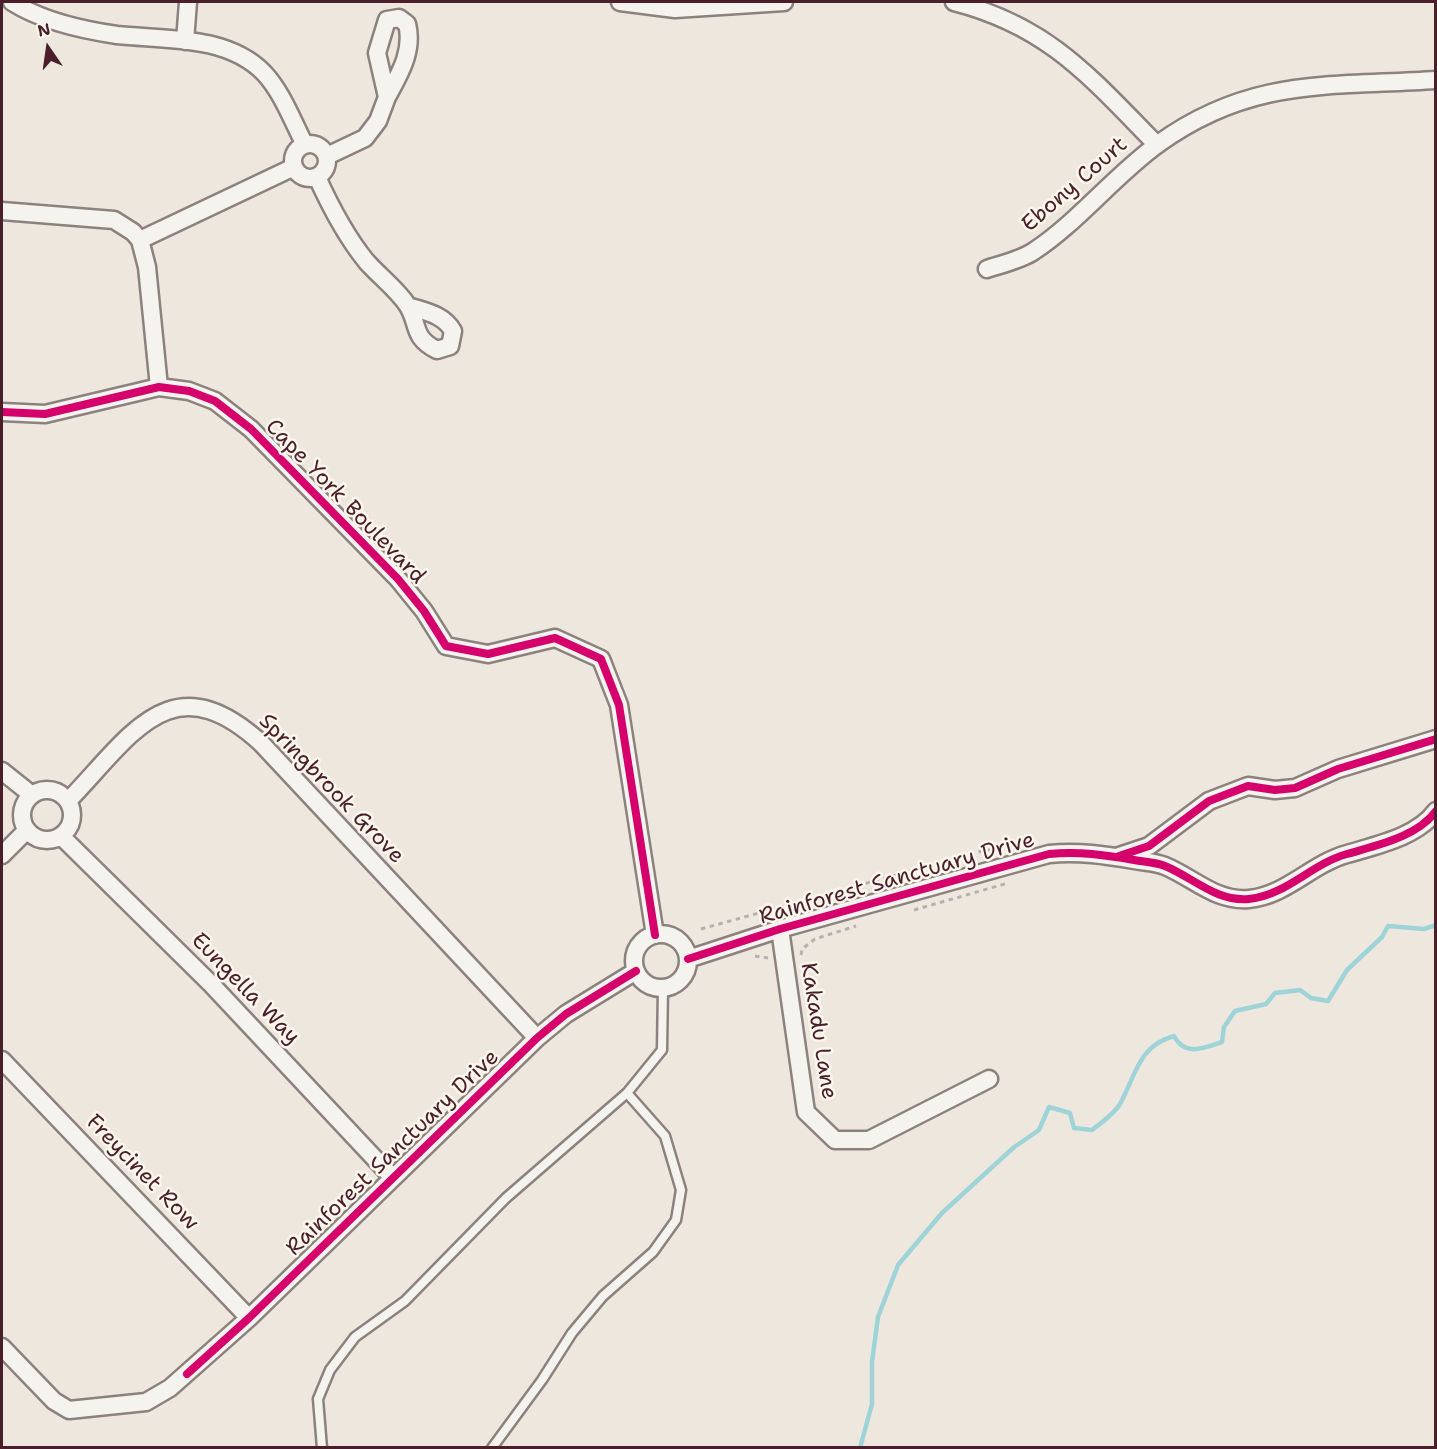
<!DOCTYPE html>
<html>
<head>
<meta charset="utf-8">
<style>
  body { margin:0 }
  #map { position:relative; width:1437px; height:1449px; overflow:hidden; background:#eee7de; font-family:"Shantell Sans",sans-serif }
  canvas { display:block }
  .frame { position:absolute; inset:0; border:3px solid #4a1f2b; pointer-events:none }
  .north { position:absolute; left:18px; top:18px; width:60px; height:60px; -webkit-text-stroke:4px #fbf7ec; paint-order:stroke; rotate:347deg; font-size:16px; font-weight:700; line-height:24px; text-align:center; color:#4a1f2b }
  .north::after { content:''; display:block; margin:auto; width:21px; height:27px; background:#4a1f2b; clip-path:polygon(50% 0,100% 100%,50% 72%,0 100%) }
</style>
</head>
<body>
<div id="map">
<canvas width="1437" height="1449"></canvas>
<div class="frame"></div>
<div class="north">N</div>
</div>
<script>
const ctx = document.querySelector('canvas').getContext('2d');
ctx.lineJoin = 'round';
function trace(path, color, width, dash) { ctx.strokeStyle = color; ctx.lineWidth = width; ctx.lineCap = dash ? 'butt' : 'round'; ctx.setLineDash(dash || []); ctx.stroke(path); }
function label(font, color, halo, rows, align = 'center') {
  ctx.font = font + ' "Shantell Sans",sans-serif'; ctx.lineWidth = 5; ctx.setLineDash([]); ctx.textBaseline = 'middle'; ctx.strokeStyle = halo; ctx.fillStyle = color; for (const [text, x, y, turn = 0] of rows) {
    ctx.save(); ctx.translate(x, y); ctx.rotate((+turn || 0) * Math.PI / 180); ctx.textAlign = isNaN(turn) ? turn : align; if (halo) ctx.strokeText(text, 0, 0); ctx.fillText(text, 0, 0); ctx.restore();
  }
}
trace(new Path2D(`
  M860,1448L872,1404V1362L878,1317L898,1265L942,1213L1013,1148L1039,1130L1049,1107L1070,1113L1074,1128L1092,1130C1101,1123 1114,1114 1120,1104C1136,1075 1138,1046 1174,1036C1185,1057 1204,1048 1222,1042L1224,1027L1235,1011L1266,1004L1275,993L1300,990L1311,998L1328,1001L1347,970L1382,937L1388,926L1424,929L1436,925`), '#9ed4d8', 4.5);
const service = new Path2D(`
  M322,1448L318,1399L330,1370L355,1337L405,1301L506,1198L627,1093L662,1050L663,988
  M492,1448L542,1380L572,1333L603,1296L653,1252L676,1220L681,1190L665,1136L627,1093`);
const minor = new Path2D(`
  M12,2C42,21 82,30 117,35C165,40 227,35 264,73C282,92 293,122 305,145
  M620,2L675,9L784,2
  M954,2C1049,26 1091,78 1157,145
  M185,41L188,2
  M293 161a17 17 0 1 1 34 0a17 17 0 1 1-34 0Z
  M327,156L365,138L378,121L387,97L377,53L387,20L399,18L407,24C414,51 399,75 387,97
  M317,177C331,208 345,235 366,261C379,276 397,289 408,306C419,324 412,338 437,350L450,346L453,331C443,314 426,312 408,306
  M2,211L114,220L133,232L140,240L147,267L159,387
  M140,240L294,167
  M987,269C1002,264 1021,260 1034,251C1077,223 1115,175 1158,144C1251,77 1328,87 1436,80
  M2,412L45,414L159,387L189,391L215,401L251,429L398,579L424,611L446,646L488,654L555,638L601,659L619,705L655,935
  M2,771L32,795
  M22 815a25 25 0 1 1 50 0a25 25 0 1 1-50 0Z
  M68,801C131,736 171,661 261,743L537,1038
  M61,836L211,984L393,1178
  M2,855L27,830
  M1119,856L1149,846L1209,801L1248,786L1275,790L1295,788L1338,769L1436,739
  M780,929L806,1112L835,1140H869L989,1079
  M634 961a27 27 0 1 1 54 0a27 27 0 1 1-54 0Z
  M688,959L780,929L1049,854C1079,851 1105,855 1134,860C1145,862 1155,862 1165,866C1194,878 1216,902 1249,899C1287,895 1311,864 1347,854C1377,845 1417,837 1436,811
  M2,1060L249,1318
  M2,1347L54,1401L69,1410L146,1402L170,1388L249,1318L537,1038L566,1014L636,971`);
trace(service, '#8c817f', 13);
trace(minor, '#8c817f', 21);
trace(new Path2D(`
  M914,910L1008,883
  M701,929L986,850L1004,849
  M801,955L802,949L815,939L856,926
  M755,956L768,958`), '#b7b1ae', 3, [4.5, 4.5]);
trace(service, '#f5f3ee', 8);
trace(minor, '#f5f3ee', 16);
trace(new Path2D(`
  M2,412L45,414L159,387L189,391L215,401L251,429L398,579L424,611L446,646L488,654L555,638L601,659L619,705L655,935
  M1119,856L1149,846L1209,801L1248,786L1275,790L1295,788L1338,769L1436,739
  M688,959L780,929L1049,854C1079,851 1105,855 1134,860C1145,862 1155,862 1165,866C1194,878 1216,902 1249,899C1287,895 1311,864 1347,854C1377,845 1417,837 1436,811
  M187,1374L249,1318L537,1038L566,1014L636,971`), '#d6006c', 8);
label('22px', '#4a1f2b', '#fbf7ec', [
  ["Ebony Court",1075,185,-41],
  ["Cape York Boulevard",345,502,46],
  ["Springbrook Grove",331,789,46],
  ["Rainforest Sanctuary Drive",897,879,-16],
  ["Eungella Way",245,989,46],
  ["Kakadu Lane",818,1031,81],
  ["Rainforest Sanctuary Drive",393,1153,-44],
  ["Freycinet Row",142,1173,46]
]);
</script>
</body>
</html>
